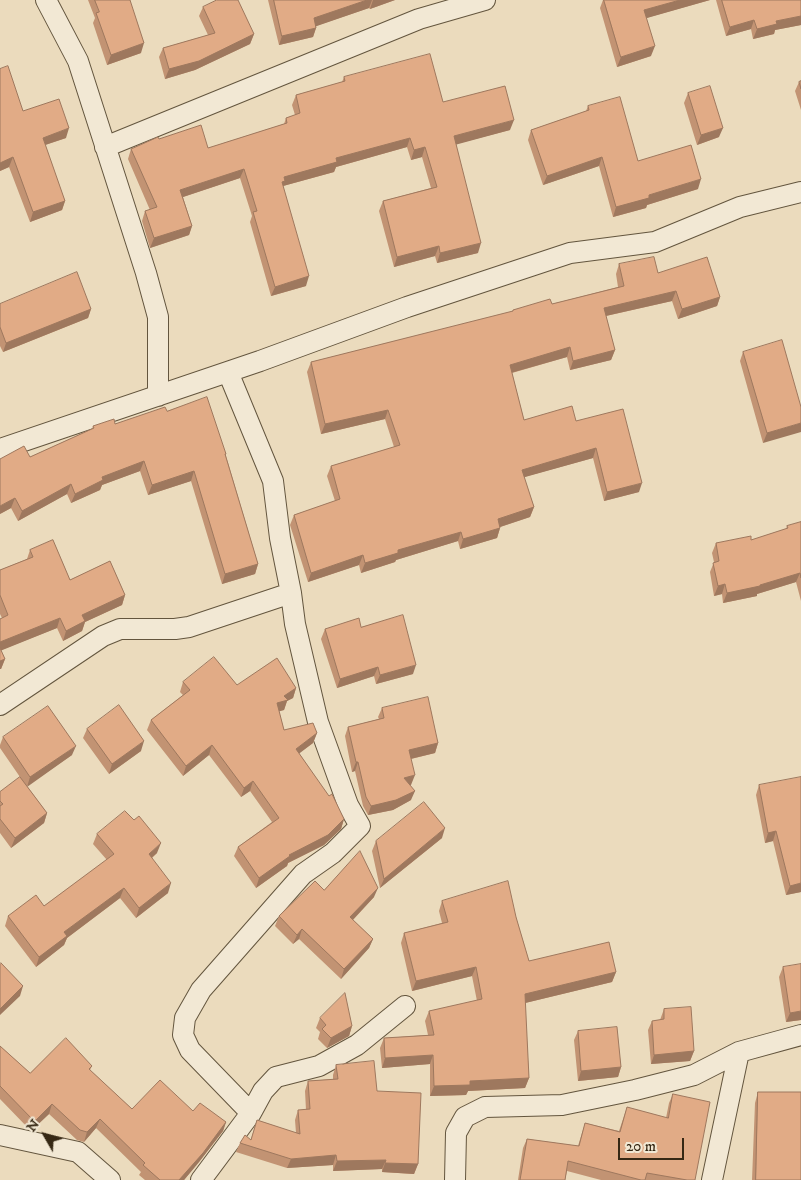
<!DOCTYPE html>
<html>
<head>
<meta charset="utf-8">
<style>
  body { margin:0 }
  #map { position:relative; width:801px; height:1180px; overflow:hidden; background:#ebdbbd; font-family:"IM FELL DW Pica",serif }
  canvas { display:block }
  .north { position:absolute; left:20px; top:1110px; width:50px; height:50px; -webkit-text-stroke:4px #f2e8d4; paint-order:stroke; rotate:308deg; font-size:14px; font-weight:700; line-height:20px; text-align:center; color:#362814 }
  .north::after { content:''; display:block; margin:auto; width:18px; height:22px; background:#362814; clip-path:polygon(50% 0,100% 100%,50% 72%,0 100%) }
  .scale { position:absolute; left:618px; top:1138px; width:66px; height:22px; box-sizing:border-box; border:2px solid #362814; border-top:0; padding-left:6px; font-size:15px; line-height:18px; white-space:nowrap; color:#362814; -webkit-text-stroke:4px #f2e8d4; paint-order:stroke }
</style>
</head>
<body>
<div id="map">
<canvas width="801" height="1180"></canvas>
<div class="north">N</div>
<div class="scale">20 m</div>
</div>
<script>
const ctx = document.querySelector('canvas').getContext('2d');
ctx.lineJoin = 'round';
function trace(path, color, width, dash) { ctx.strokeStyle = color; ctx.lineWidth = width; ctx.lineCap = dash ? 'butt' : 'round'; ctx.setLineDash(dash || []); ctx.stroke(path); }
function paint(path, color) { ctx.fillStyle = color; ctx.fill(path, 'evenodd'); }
const minor = new Path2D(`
  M46,0L78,61L146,273L158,317V396
  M105,147L419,19L485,0
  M228,372L273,481L280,538L291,593L295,624L318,722L348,805L360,826L333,853L303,874L201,990L185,1018L183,1035L190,1050L251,1113
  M0,449L260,361L407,307L570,253L655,242L740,207L801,192
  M0,705L103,636L120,629H175L189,627L291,593
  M0,1135L78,1152L110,1180
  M201,1180L251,1113L263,1091L276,1077L319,1066L357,1045L405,1006
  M455,1180L456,1133L465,1117L485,1107L562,1105L635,1090L694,1075L739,1052L801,1035
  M712,1180L739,1052`);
trace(minor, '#63553e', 22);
trace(minor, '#f2e8d4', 20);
paint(new Path2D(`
  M88,0H130L141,53L107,65L93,23L95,18Z
  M268,0H395L370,9L369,8L316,26V28L313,37L279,45Z
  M603,0H710L646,18L651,56L617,67L600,8Z
  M716,0H801V25L775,30L774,34L753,39L751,29L726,36Z
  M203,7L254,34L250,44L195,70L165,79L159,57L163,48L208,35L199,16Z
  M0,69L23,111L66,138L45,145L65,201L62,210L30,222L9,167L0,171Z
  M344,77L443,102L510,130L456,144L478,253L437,263L435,256L394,267L379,211L383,201L431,188L422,157L411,160L407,147L336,167L334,172L283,186L306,286L271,296L250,222L252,216L240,178L183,197L192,226L189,235L150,248L142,221L145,211L150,210L128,159L131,149L159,139L208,148L284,124L286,118L295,115L292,105L296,95L342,82Z
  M801,81V110L795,91L799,82Z
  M688,93L719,137L697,145L684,103Z
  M588,106L638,161L698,189L647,205L646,208L613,217L599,166L543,185L528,140L531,130L586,111Z
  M619,264L658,273L720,297L717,306L678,319L672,301L606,316L615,350L611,360L570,370L567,357L512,373L524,420L576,421L639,492L604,501L593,458L524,477L534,507L530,517L500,527V528L497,538L460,549L458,541L396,560L395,562L361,573L359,565L308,582L290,525L294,515L335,501L327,476L331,466L394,447L385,419L321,434L307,372L311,362L512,312L513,310L552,304L618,287L616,274Z
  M0,304L91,309L88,318L3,352L0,346Z
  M743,352L801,407L763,443L740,361Z
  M167,411L226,454V456L258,564L255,574L222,584L191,481L148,495L140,471L102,485L100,490L71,503L67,494L18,521L11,508L0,514L30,457L92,429L93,426L115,424Z
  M801,522V601L796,582L757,594V596L723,603L722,594L714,596L710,572L714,562L712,553L716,543L751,540L786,529L787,526Z
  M53,540L70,580L110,561L125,595L122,605L85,622L82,631L63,641L57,628L1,650L5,659L1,669H0V619L2,618L0,614V570L27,559L30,550Z
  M361,627L413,674L376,684L374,676L337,688L321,639L325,629Z
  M183,682L296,688L293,698L287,701L284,710L279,711L284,730L317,733L313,743L299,753L344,819L341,829L324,845L288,863L287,866L256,888L234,856L238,847L272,822L250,791L241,797L209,755L183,776L147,730L151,720L183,695L180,692Z
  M382,708L438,743L435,753L411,759V785H410L411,800L393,810L368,815L363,806L355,771L352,772L345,736L348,727L379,719L378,717Z
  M87,729L141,751L109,774L83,738Z
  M3,737L72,755L27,786L47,813L44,823L11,848L0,833V792L20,777L0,748V745Z
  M759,785L801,892L786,895L773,841L765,843L756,795Z
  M97,834L157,853L152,858L168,893L136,918L120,898L67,938L64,945L36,967L5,926L8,916L44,906L107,860L93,844Z
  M442,838L380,888L372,851L376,841Z
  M324,890L374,897L353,920L373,939L369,948L341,979L299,939L293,944L275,926L279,916Z
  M442,901L516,917L529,961L616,972L612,982L525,1003L529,1078L525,1088L468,1091L466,1095L430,1096V1064L382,1068L380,1048L384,1038L428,1035L425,1021L429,1011L477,1001L472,976L412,991L401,943L404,933L442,923L439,911Z
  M783,967L801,1020L786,1022L779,977Z
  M664,1009L694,1051L690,1061L651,1064L648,1030L652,1021L660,1020Z
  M320,1018L352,1026L349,1036L327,1048L318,1039L320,1032L316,1028Z
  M578,1031L621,1067L618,1077L578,1081L574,1040Z
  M0,1046L30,1073L92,1066L90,1070L132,1109L193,1111L226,1122L223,1131L199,1162L184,1180H145L139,1175L141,1172L96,1128L84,1142L77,1140L49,1114L32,1130L29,1129L0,1099Z
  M336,1065L377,1091L418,1164L414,1174L382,1172V1169L333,1171V1165L287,1168L236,1152L240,1143L251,1139L257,1120L296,1133L295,1120L298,1110H306L305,1091L308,1081L333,1079V1075Z
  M758,1092L801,1180H752L755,1103Z
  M673,1094L695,1180H601L567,1171L565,1180H518L523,1148L527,1139L578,1146L585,1123L619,1131L627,1107L666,1118L669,1103Z`), '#c29373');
paint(new Path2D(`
  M367,0H372L369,8L311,28L314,18Z
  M373,0H395L370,9Z
  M680,0H710L640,20L644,10Z
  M801,16V25L775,30L774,34L753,39L757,29L776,21Z
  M754,20L751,29L726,36L730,27Z
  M316,28L313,37L279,45L282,36Z
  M254,34L250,44L195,70L165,79L169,69Z
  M144,43L141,53L107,65L111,55Z
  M655,46L651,56L617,67L621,57Z
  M514,120L510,130L451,146L454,136Z
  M69,128L66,138L39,147L43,138Z
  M723,128L719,137L697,145L701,135Z
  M410,138L407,147L336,167L334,172L283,186L278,192L284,177L336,158Z
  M425,147L422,157L411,160L414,150Z
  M13,157L9,167L0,171V163Z
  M602,157L599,166L543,185L547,176Z
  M244,169L240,178L177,199L180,190Z
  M701,179L698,189L647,205L646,208L613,217L616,207L649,195Z
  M65,201L62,210L30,222L33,212Z
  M192,226L189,235L150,248L154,238Z
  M481,243L478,253L437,263L440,253Z
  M439,246L435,256L394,267L397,257Z
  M309,276L306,286L271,296L275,287Z
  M676,291L672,301L601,317L604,308Z
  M720,297L717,306L678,319L682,309Z
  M91,309L88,318L3,352L6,343Z
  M570,347L567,357L507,374L510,365Z
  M615,350L611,360L570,370L573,361Z
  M388,410L385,419L321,434L325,424Z
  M801,423V432L763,443L767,433Z
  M596,448L593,458L518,479L522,470Z
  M144,461L140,471L102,485L100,490L71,503L75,494L102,477Z
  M194,471L191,481L148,495L152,485Z
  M642,483L639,492L604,501L607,492Z
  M71,484L67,494L18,521L22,511Z
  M15,498L11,508L0,514V506Z
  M534,507L530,517L494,529L498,519Z
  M500,528L497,538L460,549L463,539Z
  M461,532L458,541L396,560L395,562L361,573L365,563L398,550Z
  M363,555L359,565L308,582L311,573Z
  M258,564L255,574L222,584L225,574Z
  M800,573L796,582L757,594V596L723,603L727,593L760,585Z
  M725,584L722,594L714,596L718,586Z
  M125,595L122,605L85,622L82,631L63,641L66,631L82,615Z
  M60,618L57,628L0,651V642Z
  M5,659L1,669H0V661Z
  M416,665L413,674L376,684L380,675Z
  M378,667L374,676L337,688L340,679Z
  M296,688L293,698L287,701L284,710L273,713L277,703L284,696Z
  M317,733L313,743L292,759L296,749Z
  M144,741L141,751L109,774L112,764Z
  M438,743L435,753L406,760L409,750Z
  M212,745L209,755L183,776L186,766Z
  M76,746L72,755L27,787L30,777Z
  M356,762H358L355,771L352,772Z
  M415,775L411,785L401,788L404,778Z
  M253,781L250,791L241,797L244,788Z
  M415,791L411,800L393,810L368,815L371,806Z
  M47,813L44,823L11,848L15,838Z
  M344,819L341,829L324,845L288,863L287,866L256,888L259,878L289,855Z
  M445,828L442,838L380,888L384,879Z
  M776,831L773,841L765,843L768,833Z
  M161,843L157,853L145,863L149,854Z
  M171,883L168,893L136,918L139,908Z
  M801,883V892L786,895L790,886Z
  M124,888L120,898L67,938L64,945L36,967L39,957L64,932Z
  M378,888L374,897L346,927L350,917Z
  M302,929L299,939L293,944L297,935Z
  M373,939L369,948L341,979L344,969Z
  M476,967L472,976L412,991L416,981Z
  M616,972L612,982L521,1004L525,994Z
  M23,986L20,996L0,1015V1009Z
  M801,1011V1020L786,1022L790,1013Z
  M352,1026L349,1036L327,1048L331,1038Z
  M694,1051L690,1061L651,1064L654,1055Z
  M433,1055L430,1064L382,1068L385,1058Z
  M621,1067L618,1077L578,1081L581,1071Z
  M529,1078L525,1088L468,1091L466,1095L430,1096L434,1086L470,1081Z
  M52,1104L49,1114L32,1130L36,1120Z
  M100,1119L96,1128L84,1142L87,1132Z
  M226,1122L223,1131L199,1162L184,1180H179Z
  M336,1155L333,1165L287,1168L291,1159Z
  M386,1160L382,1169L333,1171L337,1161Z
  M385,1163L418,1164L414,1174L382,1172Z`), '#9e785e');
const building = new Path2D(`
  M95,0H130L144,43L111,55L96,13L99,12Z
  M217,0H238L254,34L199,61L169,69L163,48L215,33L203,7Z
  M274,0H367L314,18L316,28L282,36Z
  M604,0H680L644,10L655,46L621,57Z
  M722,0H801V16L776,21L777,24L757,29L754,20L730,27Z
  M430,54L443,102L505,86L514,120L454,136L481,243L440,253L439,246L397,257L383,201L437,187L425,147L414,150L410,138L336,158L337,162L284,177L285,181L282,182L309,276L275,287L253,212L257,211L244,169L180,190L192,226L154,238L145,211L157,207L131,149L158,137L159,139L201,125L208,148L287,123L286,118L300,113L296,95L345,81L344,77Z
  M8,66L23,111L59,99L69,128L43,138L65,201L33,212L13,157L0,163V69Z
  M801,81V89L799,82Z
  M710,86L723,128L701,135L688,93Z
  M620,97L638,161L691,145L701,179L649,195V198L616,207L602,157L547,176L531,130L589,110L588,106Z
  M654,257L658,273L707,257L720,297L682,309L676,291L604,308L615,350L573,361L570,347L510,365L524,420L572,406L576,421L623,409L642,483L607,492L596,448L522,470L534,507L498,519L500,528L463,539L461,532L398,550V553L365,563L363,555L311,573L294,515L340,499L331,466L400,445L388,410L325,424L311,362L513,311V310L550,299L552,304L624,286L619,264Z
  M77,272L91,309L6,343L0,327V304Z
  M782,340L801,407V423L767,433L743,352Z
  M207,397L226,454H225L258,564L225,574L194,471L152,485L144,461L102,477L103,480L75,494L71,484L22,511L15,498L0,506V459L24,446L30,457L94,428L93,426L114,419L115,424L165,407L167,411Z
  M801,522V578L800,573L760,585V586L727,593L725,584L718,586L713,563L719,561L716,543L751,536V540L788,528L787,526Z
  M53,540L70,580L110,561L125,595L82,615L85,621L66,631L60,618L0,642V619L8,615L0,595V570L33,557L30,550Z
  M403,615L416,665L380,675L378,667L340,679L325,629L359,618L361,627Z
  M0,648L5,659L0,661Z
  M214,657L237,685L277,658L296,688L284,696L288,700L277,703L284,730L313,723L317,733L296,749L329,796L332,794L344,819L328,835L289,855L290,856L259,878L238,847L279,818L253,781L244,788L212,745L186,766L151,720L190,690L183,682Z
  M428,697L438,743L409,750L415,775L404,778L415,791L396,800L371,806L366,797L358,762H356L348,727L384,718L382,708Z
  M119,705L144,741L112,764L87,729Z
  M48,706L76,746L30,777L3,737Z
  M20,777L47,813L15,838L0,819V806L3,804L0,801V792Z
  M801,777V883L790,886L776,831L768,833L759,785Z
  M424,802L445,828L384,879L376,841Z
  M125,811L134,820L139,816L161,843L149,854L171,883L139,908L124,888L64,932L67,936L39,957L8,916L36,895L44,906L114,854L97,834Z
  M360,851L378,888L350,917L373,939L344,969L302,929L297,935L279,916L315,881L324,890Z
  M508,881L516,917L529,961L609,942L616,972L525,994L529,1078L470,1081V1085L434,1086L433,1055L385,1058L384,1038L434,1035L429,1011L482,999L476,967L416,981L404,933L448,922L442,901Z
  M1,963L23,986L0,1009V964Z
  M801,964V1011L790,1013L783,967Z
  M345,993L352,1026L331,1038L322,1029L326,1025L320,1018Z
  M691,1007L694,1051L654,1055L652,1021L664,1019V1009Z
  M617,1027L621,1067L581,1071L578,1031Z
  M66,1038L92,1066L89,1069L132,1109L160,1080L193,1111L200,1103L226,1122L203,1153L179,1180H160L143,1165L145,1163L100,1119L87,1132L80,1130L52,1104L36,1120H33L0,1086V1046L30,1073Z
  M374,1061L377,1091L421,1093L418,1164L385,1163L386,1160L337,1161L336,1155L291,1159L240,1143L245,1135L251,1140L257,1120L300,1134L298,1110L310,1109L308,1081L338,1079L336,1065Z
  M758,1092H801V1180H756Z
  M673,1094L710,1102L695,1180H687L647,1173L645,1180H641L568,1161L565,1180H520L527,1139L579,1146L585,1123L620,1132L627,1107L668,1118Z`);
paint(building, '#e1ab86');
trace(building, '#9e785e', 1);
</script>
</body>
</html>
